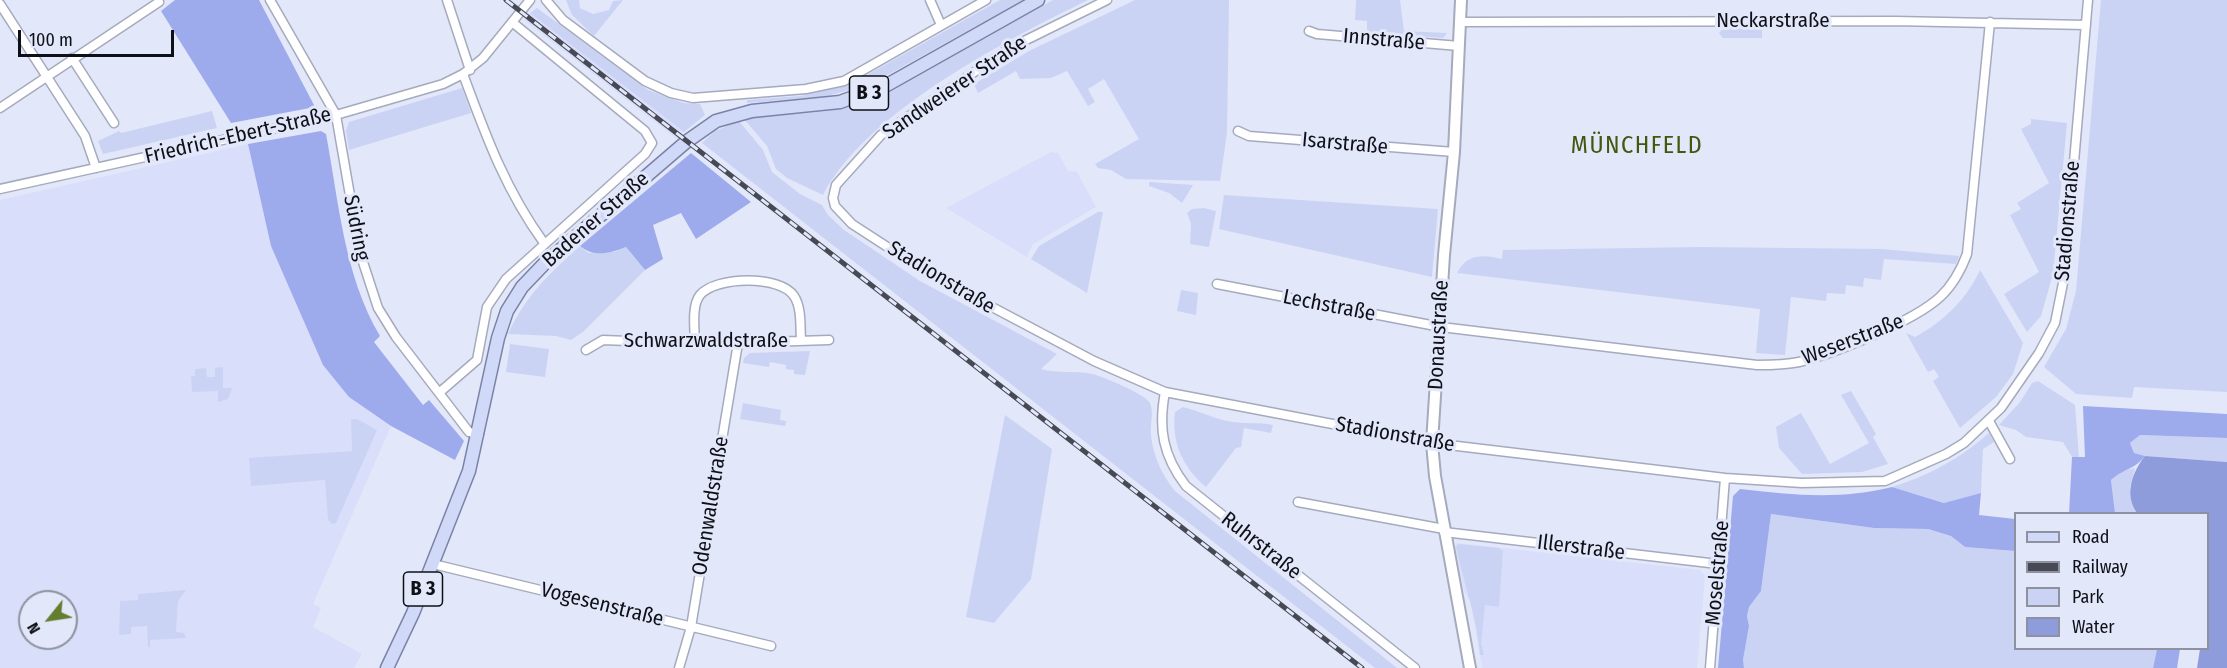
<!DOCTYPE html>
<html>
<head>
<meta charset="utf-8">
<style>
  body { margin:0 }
  #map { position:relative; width:2227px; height:668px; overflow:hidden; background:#e2e7fa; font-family:"Fira Sans Condensed",sans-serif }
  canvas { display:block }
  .legend { position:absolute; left:2014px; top:512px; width:195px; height:138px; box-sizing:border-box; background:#e2e7fa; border:2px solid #8e919f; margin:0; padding:8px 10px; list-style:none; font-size:18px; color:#0f1017 }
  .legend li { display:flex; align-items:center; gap:12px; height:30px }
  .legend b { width:30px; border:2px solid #8e919f }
  .north { position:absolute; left:18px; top:590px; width:60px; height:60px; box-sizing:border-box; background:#e2e7fa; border:2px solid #8e919f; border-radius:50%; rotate:240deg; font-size:16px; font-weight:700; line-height:24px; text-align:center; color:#0f1017 }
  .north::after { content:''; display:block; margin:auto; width:21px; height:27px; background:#647d2f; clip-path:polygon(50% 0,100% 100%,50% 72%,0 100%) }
  .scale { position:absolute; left:18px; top:30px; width:156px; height:27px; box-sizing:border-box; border:3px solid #0f1017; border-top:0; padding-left:8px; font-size:18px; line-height:21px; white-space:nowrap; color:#0f1017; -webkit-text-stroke:4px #e2e7fa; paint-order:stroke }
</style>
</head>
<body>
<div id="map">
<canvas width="2227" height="668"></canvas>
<ul class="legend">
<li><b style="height:8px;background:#d1d9f8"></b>Road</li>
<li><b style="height:8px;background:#474a54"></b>Railway</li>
<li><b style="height:16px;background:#cbd3f5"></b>Park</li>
<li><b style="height:16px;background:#8e9cdc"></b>Water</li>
</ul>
<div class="north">N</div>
<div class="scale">100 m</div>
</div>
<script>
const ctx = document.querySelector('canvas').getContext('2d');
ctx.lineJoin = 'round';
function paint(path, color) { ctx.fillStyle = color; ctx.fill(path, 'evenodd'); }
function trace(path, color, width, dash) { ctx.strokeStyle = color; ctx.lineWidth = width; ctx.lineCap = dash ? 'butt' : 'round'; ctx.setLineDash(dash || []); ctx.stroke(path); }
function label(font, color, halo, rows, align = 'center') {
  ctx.font = font + ' "Fira Sans Condensed",sans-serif'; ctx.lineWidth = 6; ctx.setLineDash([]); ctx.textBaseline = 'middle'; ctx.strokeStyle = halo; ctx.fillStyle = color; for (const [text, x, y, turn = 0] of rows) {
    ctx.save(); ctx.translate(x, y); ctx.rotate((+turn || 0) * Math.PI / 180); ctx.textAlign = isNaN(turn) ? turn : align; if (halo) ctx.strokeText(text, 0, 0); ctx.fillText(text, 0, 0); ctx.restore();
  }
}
paint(new Path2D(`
  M530,13L684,132L677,139L524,20Z
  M248,144L271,246L349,397L391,426L313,604L321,608L313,627L362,654L354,668H0V200ZM30,602H66V638H30Z
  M1051,152L1058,153L1068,171L1077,172L1096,207L1033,244L1027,257L946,208Z
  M1457,543L1700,570L1705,576L1697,668H1482L1471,603L1464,591L1455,547Z`), '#d9dffa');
paint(new Path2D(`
  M566,0H579L580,8L593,14L609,10L613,1L623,0L594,36L572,15Z
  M1000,0H1023L873,83L824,97L747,103V100L800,96L849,85Z
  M1053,0H1088C1006,40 865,113 823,195L787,178L776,169L767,146L744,119C798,111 835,117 887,94Z
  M1135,0H1229L1227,133L1220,181L1126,179L1111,170L1098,168L1095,164L1139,139L1104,79L1088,89L1095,102L1088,106L1067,71L1051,78L1020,79L1016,71L978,93L974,84L1029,51Z
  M1356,0H1400L1404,31L1447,33L1443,38L1367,32V21L1355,20Z
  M2101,0H2227V392L2134,387L2132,398L2076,394L2044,367L2066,329L2076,291Z
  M537,8L648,90L684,103L700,104L705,115L684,132L530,13Z
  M1762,28V38H1723L1719,33L1723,29Z
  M462,88L471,113L349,150L346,131L349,122Z
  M212,111L217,128L103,154L98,141L119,131L121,133Z
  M2031,119L2067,123L2053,274L2041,316L2027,332L2004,294L2039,272L2010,215L2021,209L2017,203L2049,183L2021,129L2031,124Z
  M739,121L763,150L772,172L800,194L822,205L828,215L844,230L920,281L1057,354L1041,369C1058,374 1075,370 1092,374C1102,376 1147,395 1150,403C1154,412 1150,425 1151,435C1153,456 1162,475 1175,491L1397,668H1375L702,143L715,131Z
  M1149,182L1193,185L1182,203L1169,193L1149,186Z
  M1224,195L1438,209L1432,277L1219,229Z
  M1204,208L1216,211L1209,247L1190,244L1191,224L1187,213L1192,209Z
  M1098,212H1103L1087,293L1031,259L1039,246Z
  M580,246L588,253L614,252L626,247L645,270L583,332L571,340L556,336L508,334C526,295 548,275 580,246Z
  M1700,247L1882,249L1959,256L1956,264L1884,259L1881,280L1864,278L1863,287L1846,285L1845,294L1827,293L1826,301L1791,297L1785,355L1756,353L1760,309L1457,273C1466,254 1483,254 1502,259L1503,250Z
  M1980,270L2023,343L2013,374L1996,397L1960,428L1933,381L1939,377L1934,369L1928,372L1906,333L1915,337C1944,321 1966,300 1980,270Z
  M1181,290L1198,293L1196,315L1177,311Z
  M510,344L549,349L545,377L506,372Z
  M810,351L805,375L794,374V370L786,369V365L770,362L769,367L743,363L744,358L750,353Z
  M223,367V388H232L228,399L218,402V391L192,392L191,376H195V369L206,368L207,377H215V368Z
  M2038,381L2075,405L2079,458L2072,457L2063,442L2026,437L2016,430L1999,425L2020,402L2032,383Z
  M1851,391L1876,434L1873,437L1888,464L1862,472L1802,474L1779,448L1776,427L1801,413L1830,464L1869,443L1841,395Z
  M743,403L781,410L780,420L786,421L785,426L740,419Z
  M1183,407C1200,411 1216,420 1234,422C1247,424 1258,422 1273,425L1271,433L1244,428L1241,447L1236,448L1206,487C1183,468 1171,442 1175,412Z
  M1005,415L1052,449L1031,579L994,623L966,617Z
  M351,419H357L377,430L336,523L332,524L328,520L325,480L251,486L249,458L352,451Z
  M1989,433L1994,442L1983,449L1981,493L1945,503L1892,487C1928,476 1961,458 1989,433Z
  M2140,435L2227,438V462L2145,456L2134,453L2130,443Z
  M2135,468L2130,487L2137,513H2115L2111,480L2119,472Z
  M1771,514L1874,528L1928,529L1951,536L1965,547L2015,551L2016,648L2157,649L2153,668H1744L1743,660L1749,626L1747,616L1749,607L1761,591Z
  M1459,544L1499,548L1503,551L1499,607L1485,605L1481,644L1484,655H1480C1477,617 1464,584 1456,547Z
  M186,590L178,601L176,632L184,633L186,638L150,640V647H148L147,626L131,627V634L119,635L120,601L138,600V594Z`), '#cbd3f5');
paint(new Path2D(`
  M175,0H259L315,107L231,123L161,11Z
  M321,131L326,134C339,203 344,275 380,336L374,342L423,405L429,400L464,441L455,460L391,426L349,397L323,365L271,246L248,144Z
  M691,153L751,202L696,239L681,213L653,225L663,259L645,270L626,247C610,253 595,258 580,246Z
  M2083,406L2227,414V438L2140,435L2130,443L2134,453L2145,456C2133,471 2124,468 2111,480L2115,513L2069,514L2072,457H2085Z
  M1892,487L1944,503L1981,493L1979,515L2015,519V551L1965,547L1951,536L1928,529L1874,528L1771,514L1761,591L1749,607L1747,616L1749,626L1743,660L1744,668H1718L1733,496L1740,489C1791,495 1841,500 1892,487Z
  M2157,649H2180L2177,668H2153Z`), '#9dabed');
paint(new Path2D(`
  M2145,456L2227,462V668H2197L2200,649L2208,648V514L2137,513C2124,495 2132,472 2145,456Z`), '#8e9cdc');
const minor = new Path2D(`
  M270,0L336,115L360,253L378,308L396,337L469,432L479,434
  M447,0L470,70
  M546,0L563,20L645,81L671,93L693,98L806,89L844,81L986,0
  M930,0L941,25
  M1107,0L1010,48L881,135L836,185L833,198L835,206L852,224L926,272L1094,361L1165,392L1432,443L1725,478L1802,483L1885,481L1946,454L1964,443L2001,408L2039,353L2055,323L2064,278L2088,0
  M0,4L85,136L96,168
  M1460,22L1895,21L2086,25
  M1309,31L1317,34L1459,46
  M72,58L114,123
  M463,74C486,136 505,189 544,243
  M0,108L159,2
  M1238,131L1249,136L1454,152
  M0,189L336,115L443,84L463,74L483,58L530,0
  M1217,284L1441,327L1757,365C1771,365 1785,365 1799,362C1834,354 1914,321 1940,297C1953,285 1961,270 1967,254L1990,22
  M695,344C695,331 691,306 700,295C716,276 780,275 794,296C802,308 800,327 801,341
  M586,350L603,340L703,344L829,340
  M440,392L477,360L487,307L506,279L645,154L652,143L645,131L512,22
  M1165,392C1158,429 1163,456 1186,486L1415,668
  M1989,421L2010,459
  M1298,502L1444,529
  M1444,532L1718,564
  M433,564L771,646
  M679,668L691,627L738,343
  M1710,668L1725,478`);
const tertiary = new Path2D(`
  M1461,0L1454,152L1444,255L1432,443L1435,476L1470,668`);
const primary = new Path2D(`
  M387,668L413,613L469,471L498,338L507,311L522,287L544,264L686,142L716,121L752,111L840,102L887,85L1038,0`);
trace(minor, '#a5aabc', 11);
trace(tertiary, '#a5aabc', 14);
trace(primary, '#7a82a7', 15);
trace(minor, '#fff', 8);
trace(tertiary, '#fff', 10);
trace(primary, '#d1d9f8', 12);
const rail = new Path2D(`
  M506,0L1362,668`);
trace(rail, '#474a54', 5);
trace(rail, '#e2e7fa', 3, [9]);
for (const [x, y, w] of [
  [869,93,39],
  [423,589,39]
]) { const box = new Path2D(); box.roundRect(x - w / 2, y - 17, w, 34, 4.5); ctx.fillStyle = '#e2e7fa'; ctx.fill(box); trace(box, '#0f1017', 1.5); }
label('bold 20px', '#0f1017', null, [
  ["B 3",869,93],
  ["B 3",423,589]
]);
label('21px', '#0f1017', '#e2e7fa', [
  ["Neckarstraße",1773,21],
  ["Innstraße",1384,40,5],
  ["Sandweierer Straße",955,88,-34],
  ["Friedrich-Ebert-Straße",238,136,-13],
  ["Isarstraße",1345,144,5],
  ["Badener Straße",596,220,-41],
  ["Stadionstraße",2068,221,-85],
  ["Südring",356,228,79],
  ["Stadionstraße",941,278,31],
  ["Lechstraße",1329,306,11],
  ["Donaustraße",1439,335,-87],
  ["Weserstraße",1853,340,-21],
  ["Schwarzwaldstraße",706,341],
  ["Stadionstraße",1395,435,10],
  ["Odenwaldstraße",711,506,-81],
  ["Ruhrstraße",1261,546,38],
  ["Illerstraße",1581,548,7],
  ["Moselstraße",1718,573,-85],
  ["Vogesenstraße",602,605,14]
]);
ctx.letterSpacing = '1.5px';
label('24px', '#43580d', '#e2e7fa', [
  ["MÜNCHFELD",1637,146]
]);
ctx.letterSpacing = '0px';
</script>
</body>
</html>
